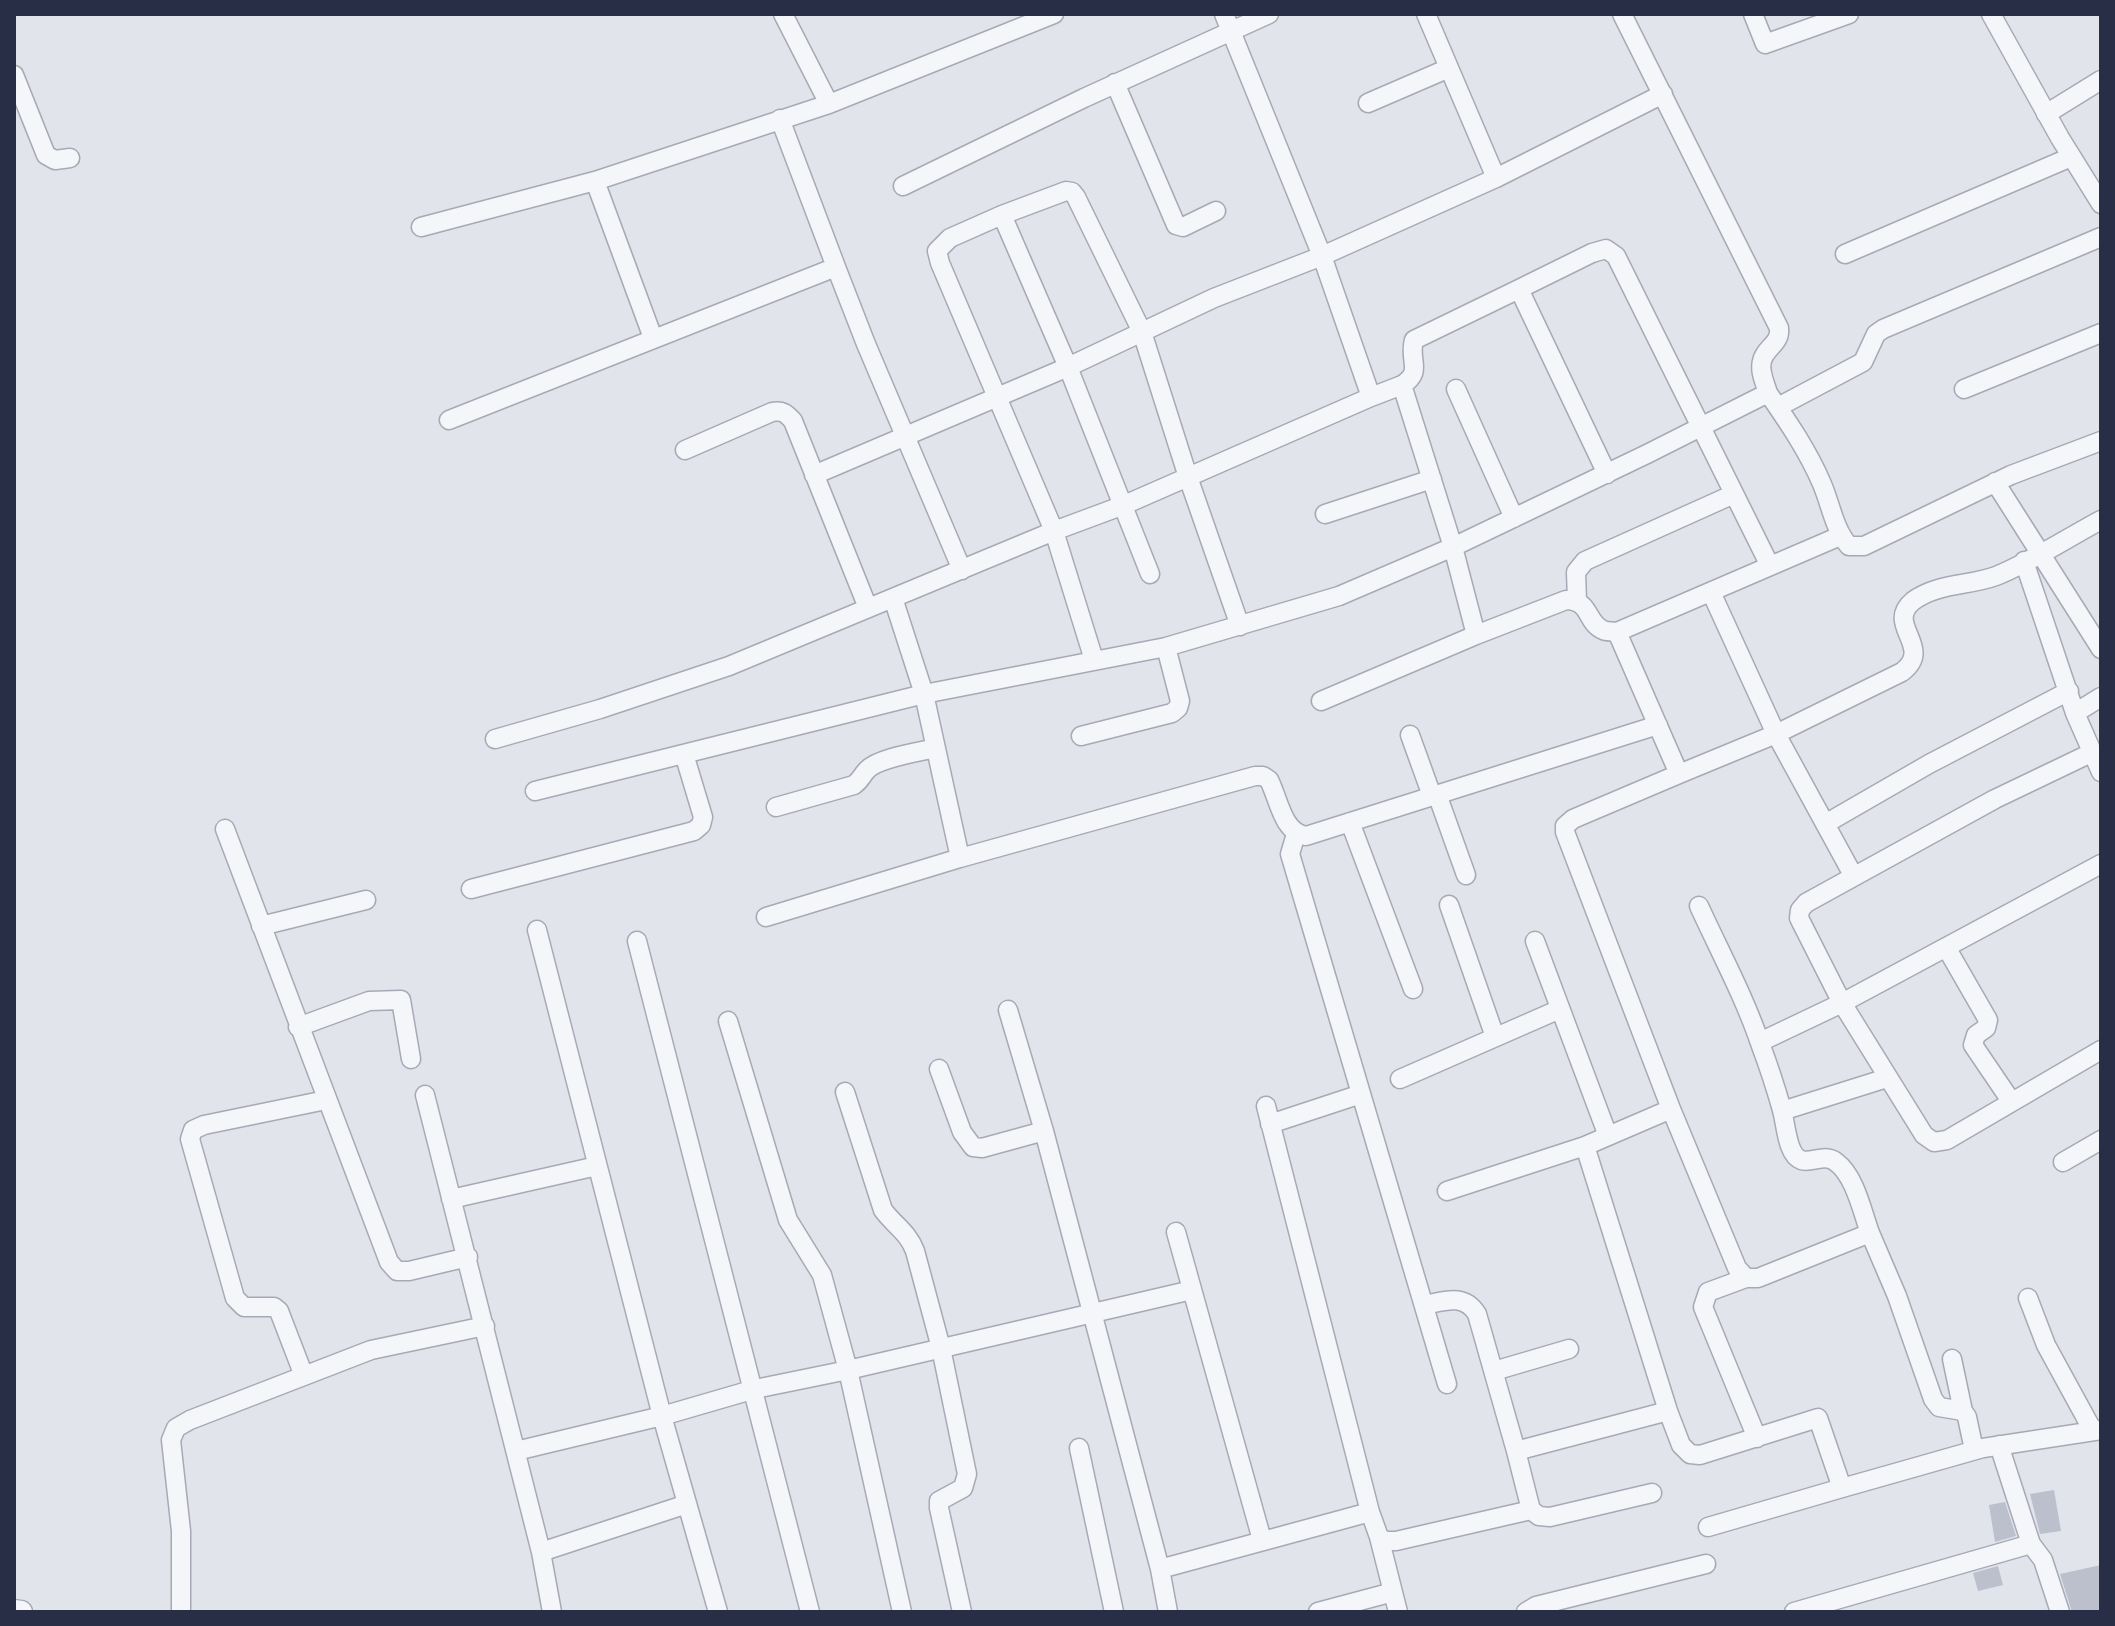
<!DOCTYPE html>
<html>
<head>
<meta charset="utf-8">
<style>
  body { margin:0 }
  #map { position:relative; width:2115px; height:1626px; overflow:hidden; background:#e2e4eb; font-family:"DejaVu Sans",sans-serif }
  canvas { display:block }
  .frame { position:absolute; inset:0; border:16px solid #282e45; pointer-events:none }
</style>
</head>
<body>
<div id="map">
<canvas width="2115" height="1626"></canvas>
<div class="frame"></div>
</div>
<script>
const ctx = document.querySelector('canvas').getContext('2d');
ctx.lineJoin = 'round';
function paint(path, color) { ctx.fillStyle = color; ctx.fill(path, 'evenodd'); }
function trace(path, color, width, dash) { ctx.strokeStyle = color; ctx.lineWidth = width; ctx.lineCap = dash ? 'butt' : 'round'; ctx.setLineDash(dash || []); ctx.stroke(path); }
paint(new Path2D(`
  M2054,1490L2061,1531L2040,1534L2030,1494Z
  M2005,1502L2016,1536L1995,1542L1989,1505Z
  M2101,1565V1612H2072L2060,1574Z
  M1998,1566L2003,1585L1978,1591L1973,1573Z`), '#bcbfcc');
const minor = new Path2D(`
  M1622,14L1779,328C1781,344 1765,347 1762,361C1759,371 1765,383 1768,393
  M1753,14L1765,44L1849,14
  M1991,14L2060,138L2101,204
  M14,75L46,155L55,160L70,158
  M1115,83L1176,225L1183,227L1216,211
  M1368,103L1449,68
  M829,104L1054,14
  M2046,114L2101,80
  M780,119L836,267
  M1496,178L1663,94
  M903,186L1084,98L1269,14
  M1002,215L950,238L937,251L940,263L1054,531L1094,660
  M421,227L595,181
  M1845,254L2071,157
  M1519,289L1592,253L1606,249L1616,256L1770,566
  M653,338L595,181L829,104L783,14
  M1402,385C1424,371 1408,361 1414,340L1519,289L1607,474
  M1456,389L1514,518
  M1964,389L2101,333
  M1371,397L1402,385L1453,547L1476,635
  M1778,407L1863,362L1876,334L1883,329L2101,237
  M449,420L836,267L866,344L962,570
  M685,450L772,412C782,410 786,413 793,421L868,608
  M814,475L1068,367L1214,298L1322,256L1496,178L1426,14
  M1995,482L2101,649
  M1325,514L1432,479
  M1840,536L1617,632L1679,774L1776,734L1902,672C1935,647 1884,625 1913,601C1937,583 1969,586 1996,576C2029,563 2069,537 2101,520
  M2024,561L2075,713
  M1150,574L1068,367L1002,215L1066,191L1072,192L1076,197L1142,332L1188,477L1240,626
  M1711,592L1776,734L1853,875
  M893,598L924,694L960,858
  M1577,601L1576,572L1585,561L1734,494
  M2101,697L2075,713L2101,772
  M1321,701L1476,635L1566,600C1592,601 1585,622 1603,630C1607,632 1613,631 1617,632
  M1410,735L1432,796
  M1081,736L1172,713L1178,708L1180,701L1166,647
  M495,739L600,709L729,666L1054,531L1124,505L1371,397L1322,256L1224,14
  M535,791L924,694L1166,647L1339,596L1453,547L1647,454L1768,393C1788,422 1808,451 1822,484C1831,505 1834,529 1849,546H1864L2011,475L2101,441
  M1437,794L1466,875
  M776,807L854,785C861,780 862,775 867,770C878,758 919,752 936,748
  M1350,822L1413,989
  M1825,824L1929,764L2069,691
  M225,829L389,1262L397,1271H409L468,1257
  M1296,834L1290,854L1447,1384
  M2101,864L1842,1003L1924,1135L1934,1142L1947,1140L2101,1050
  M471,889L694,831L701,825L703,817L684,754
  M1449,905L1495,1037
  M1699,906C1720,952 1745,998 1761,1046C1769,1067 1776,1089 1782,1110C1785,1122 1786,1135 1790,1146C1801,1176 1820,1149 1836,1162C1855,1176 1862,1211 1870,1233L1758,1278H1746L1737,1268L1671,1109L1585,1146L1668,1411L1681,1445L1690,1454L1700,1455L1818,1418L1842,1488L1983,1448L2101,1430
  M766,917L960,858L1255,776H1263L1269,780C1279,799 1282,832 1306,836L1658,725
  M261,926L366,900
  M537,930L662,1416L718,1612
  M637,941L810,1612
  M1535,941L1608,1136
  M1946,947L1988,1020L1986,1028L1976,1035L1973,1045L2011,1101
  M1008,1010L1044,1131L1160,1569L1168,1612
  M728,1021L788,1220L822,1275L848,1370L902,1612
  M298,1027L369,1001L401,1000L411,1059
  M1760,1042L1842,1003L1799,918L1800,910L1806,903L1995,799L2091,753
  M939,1069L962,1132L973,1147L982,1148L1044,1131
  M1400,1079L1560,1009
  M845,1092L883,1210C894,1225 908,1232 915,1251L941,1348L967,1474L963,1488L939,1501V1508L962,1612
  M425,1095L541,1552L552,1612
  M1266,1106L1370,1512L1379,1537L1385,1541H1396L1531,1510L1539,1516L1550,1517L1652,1493
  M1671,1109L1565,832V826L1573,819L1679,774
  M1782,1111L1887,1078
  M1270,1124L1361,1094
  M2063,1162L2101,1140
  M1447,1191L1585,1146
  M451,1199L597,1166
  M1176,1232L1262,1540
  M1870,1233L1897,1296L1933,1399L1939,1407L1963,1411L1967,1417L1974,1450
  M1746,1278L1708,1292L1703,1307L1757,1438
  M2028,1298L2046,1345L2093,1431
  M1424,1305C1445,1301 1464,1293 1477,1314L1516,1451
  M1952,1359L1963,1411
  M1494,1371L1569,1349
  M304,1376L279,1311L274,1307H244L235,1298L190,1139L193,1130L204,1125L326,1100
  M1999,1445L2031,1544L2043,1560L2060,1612
  M1079,1448L1114,1612
  M516,1451L662,1416L755,1389L848,1370L1192,1290
  M1531,1510L1516,1451L1668,1411
  M1708,1527L1842,1488
  M1379,1537L1398,1612
  M541,1552L687,1504
  M1160,1569L1370,1512
  M181,1612V1531L171,1440L176,1428L190,1420L371,1350L485,1326
  M1318,1612L1393,1592
  M1526,1612L1536,1606L1706,1564
  M1794,1612L2031,1544`);
const tertiary = new Path2D(`
  M14,1611L21,1612`);
trace(minor, '#a6aab6', 21);
trace(tertiary, '#a6aab6', 25);
trace(minor, '#f5f6f9', 18);
trace(tertiary, '#f5f6f9', 22);
</script>
</body>
</html>
